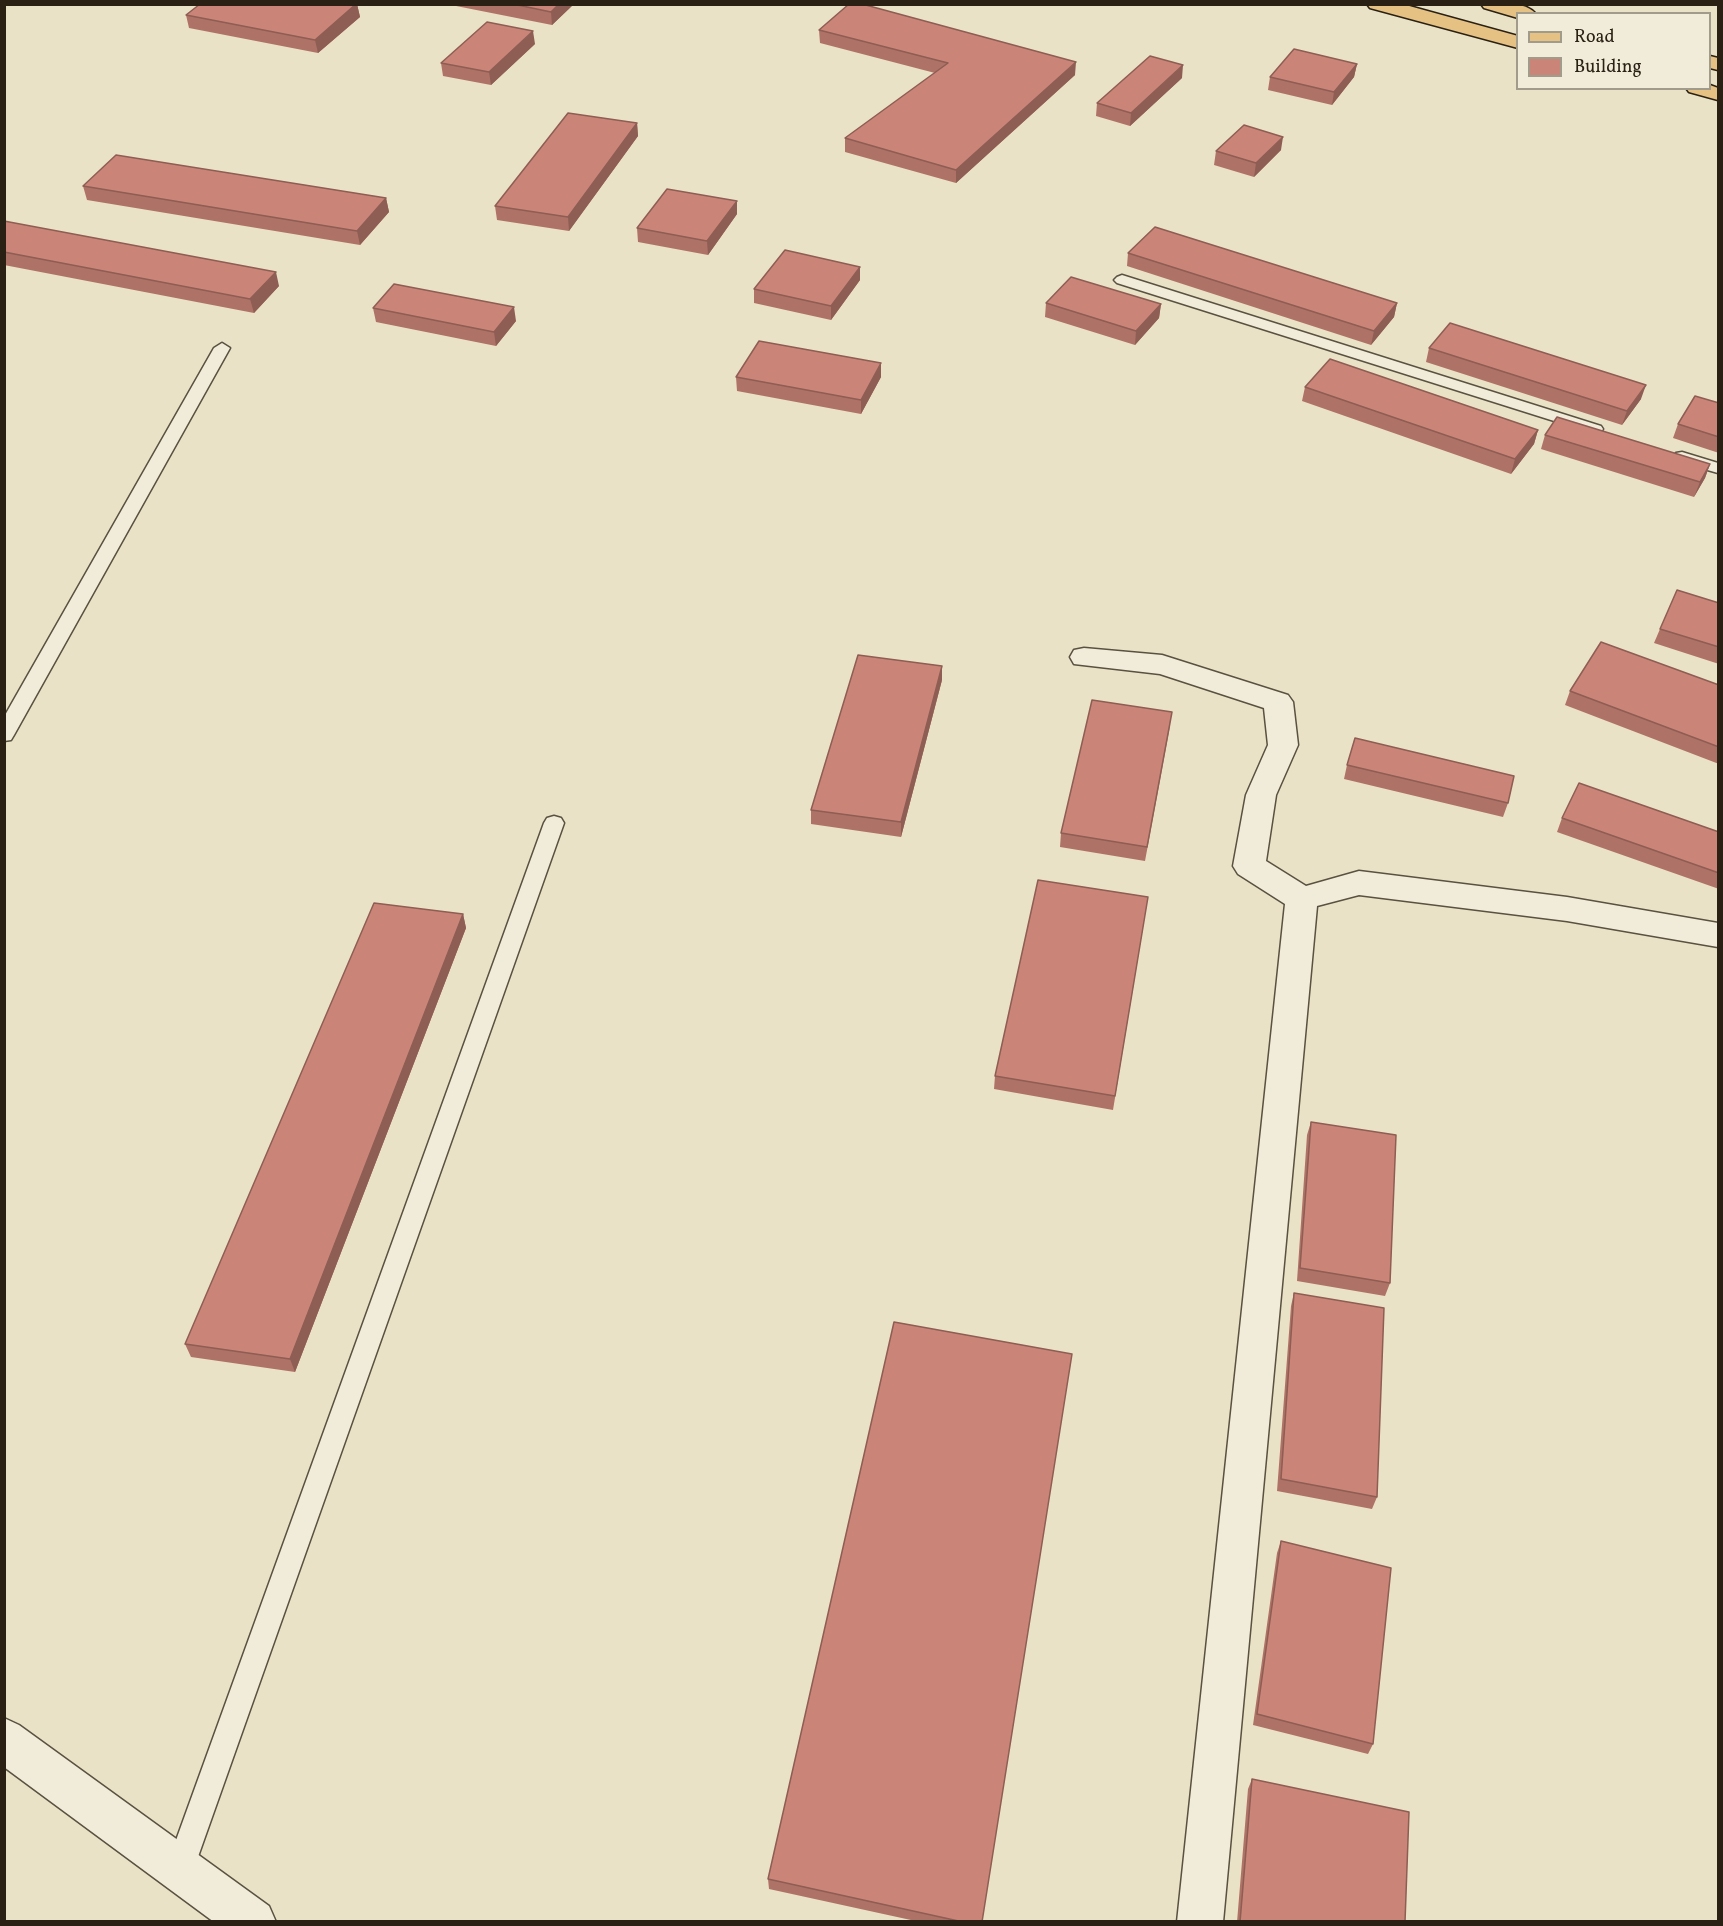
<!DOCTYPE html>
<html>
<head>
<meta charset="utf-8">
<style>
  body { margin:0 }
  #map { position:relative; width:1723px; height:1926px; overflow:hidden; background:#eae2c6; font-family:Vollkorn,serif }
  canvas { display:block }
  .frame { position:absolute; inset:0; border:6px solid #2a2114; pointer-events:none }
  .legend { position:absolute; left:1516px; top:12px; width:195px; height:78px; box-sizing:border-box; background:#f1ecda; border:2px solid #a19b8b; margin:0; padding:8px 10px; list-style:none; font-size:18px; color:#2a2114 }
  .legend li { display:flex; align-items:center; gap:12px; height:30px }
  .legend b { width:30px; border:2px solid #a19b8b }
</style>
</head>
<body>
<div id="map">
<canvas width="1723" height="1926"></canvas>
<div class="frame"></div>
<ul class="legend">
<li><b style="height:8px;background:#e5c183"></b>Road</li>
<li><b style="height:16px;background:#cb8578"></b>Building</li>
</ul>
</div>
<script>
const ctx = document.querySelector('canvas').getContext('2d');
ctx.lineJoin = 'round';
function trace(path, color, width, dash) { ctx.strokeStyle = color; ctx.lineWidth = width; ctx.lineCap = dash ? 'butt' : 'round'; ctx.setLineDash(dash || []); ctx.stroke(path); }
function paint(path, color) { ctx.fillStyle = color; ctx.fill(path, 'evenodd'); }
const service = new Path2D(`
  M1122,275L1601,426L1603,429L1601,432H1589L1117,283L1114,280L1117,277Z
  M222,343L230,348L14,735L11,740L4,741V717L214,348Z
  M1682,452L1718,463V473L1676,461L1674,457L1676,453Z
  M554,816L561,818L564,823L194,1868L190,1878L180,1882L170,1878L166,1868L544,823L547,818Z`);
const minor = new Path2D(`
  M1084,648L1162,655L1288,695L1293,702L1298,745L1276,795L1266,861L1306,886L1359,871L1567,897L1718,923V947L1567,921L1359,895L1317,906L1223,1922H1177L1285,904L1238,874L1233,866L1246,795L1268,745L1264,708L1160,674L1074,664L1070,657L1074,650Z
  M4,1718L19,1725L269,1906L276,1922H214L4,1767Z`);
const primary = new Path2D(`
  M1367,4H1402L1518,36V48L1370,8Z
  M1481,4C1497,4 1525,0 1536,14H1518V18L1484,8Z
  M1710,56L1718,58V70L1710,68Z
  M1710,85L1718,88V100L1689,92L1686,88H1710Z`);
trace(service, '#5a5140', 3);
trace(minor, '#5a5140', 3);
trace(primary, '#2a2114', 3);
paint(service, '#f1ecda');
paint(minor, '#f1ecda');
paint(primary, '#e5c183');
paint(new Path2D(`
  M200,4H357L360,17L318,53L189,28L186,15Z
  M446,4H574L552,25Z
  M819,30L1075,75L956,183L845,152V138L935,73L820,43Z
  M535,44L491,85L443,76L441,63Z
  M1357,64L1354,77L1332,105L1268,90L1270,77Z
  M1182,78L1130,126L1096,116L1097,103Z
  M637,123L638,136L569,231L497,220L495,206Z
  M1281,150L1254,177L1214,165L1216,151Z
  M83,186L386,198L389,212L360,245L87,200Z
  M737,214L708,255L638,242L637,228Z
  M4,221L279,286L254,313L4,265Z
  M1128,253L1397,303L1394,317L1371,345L1127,266Z
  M860,280L831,320L754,303V289Z
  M1046,303L1161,304L1159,318L1135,345L1045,317Z
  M373,308L516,321L496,346L376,322Z
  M1429,348L1641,399L1622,425L1426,362Z
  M736,377H881L861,414L737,391Z
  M1305,387L1538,430L1534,444L1511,474L1302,401Z
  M1719,403V453L1673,438L1678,424Z
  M1545,435L1710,464L1705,478L1694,497L1541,449Z
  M1719,603V664L1654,643L1660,629Z
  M942,680L901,837L811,824V810Z
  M1719,685V764L1565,705L1570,691Z
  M1170,726L1145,861L1060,847L1061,833Z
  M1347,765L1508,803L1503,817L1344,779Z
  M1562,818L1719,832V889L1557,832Z
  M1148,897L1113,1110L994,1089L995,1076Z
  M463,914L466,928L295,1372L191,1357L185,1344Z
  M1311,1122L1390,1283L1385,1296L1297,1281L1307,1135Z
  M1294,1293L1377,1497L1372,1509L1277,1491L1291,1306Z
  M1281,1541L1373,1744L1368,1754L1253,1725L1277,1553Z
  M1252,1779L1405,1922H1237L1248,1789Z
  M768,1879L982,1922H920L769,1889Z`), '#af7267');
paint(new Path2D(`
  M356,4H357L360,17L318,53L315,40Z
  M559,4H574L552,25L551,12Z
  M533,31L535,44L491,85L489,72Z
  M1076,62L1075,75L956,183V170Z
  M1357,64L1354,77L1332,105L1334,92Z
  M1183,65L1182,78L1130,126L1131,113Z
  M637,123L638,136L569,231L568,217Z
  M1283,137L1281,150L1254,177L1256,163Z
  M386,198L389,212L360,245L357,231Z
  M737,201V214L708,255L707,241Z
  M860,267V280L831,320V306Z
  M276,272L279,286L254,313L250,299Z
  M1397,303L1394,317L1371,345L1374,331Z
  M1161,304L1159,318L1135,345L1136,331Z
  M514,307L516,321L496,346L494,332Z
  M881,363V377L861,414V400Z
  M1646,385L1641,399L1622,425L1627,411Z
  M1538,430L1534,444L1511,474L1515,459Z
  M1710,464L1705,478L1694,497L1700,482Z
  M942,666V680L901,837V822Z
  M463,914L466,928L295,1372L290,1359Z`), '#8e5d54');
const building = new Path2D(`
  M200,4H356L315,40L186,15Z
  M513,4H559L551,12Z
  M849,4H862L1076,62L956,170L845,138L948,63L819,30Z
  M487,22L533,31L489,72L441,63Z
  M1294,49L1357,64L1334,92L1270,77Z
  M1150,56L1183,65L1131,113L1097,103Z
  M568,113L637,123L568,217L495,206Z
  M1244,125L1283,137L1256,163L1216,151Z
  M116,155L386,198L357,231L83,186Z
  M667,189L737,201L707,241L637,228Z
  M4,221L276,272L250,299L4,252Z
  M1155,227L1397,303L1374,331L1128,253Z
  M785,250L860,267L831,306L754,289Z
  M1071,277L1161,304L1136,331L1046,303Z
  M394,284L514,307L494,332L373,308Z
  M1450,323L1646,385L1627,411L1429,348Z
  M759,341L881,363L861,400L736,377Z
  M1330,359L1538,430L1515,459L1305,387Z
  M1695,396L1719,403V437L1678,424Z
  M1557,417L1710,464L1700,482L1545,435Z
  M1677,590L1719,603V647L1660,629Z
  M1601,642L1719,685V747L1570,691Z
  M858,655L942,666L901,822L811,810Z
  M1092,700L1172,712L1147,847L1061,833Z
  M1355,738L1514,776L1508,803L1347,765Z
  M1579,783L1719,832V873L1562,818Z
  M1038,880L1148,897L1115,1096L995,1076Z
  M374,903L463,914L290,1359L185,1344Z
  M1311,1122L1396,1135L1390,1283L1300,1268Z
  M1294,1293L1384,1308L1377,1497L1281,1479Z
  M894,1322L1072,1354L982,1922H963L768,1879Z
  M1281,1541L1391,1568L1373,1744L1257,1714Z
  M1252,1779L1409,1812L1405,1922H1240Z`);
paint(building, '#cb8578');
trace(building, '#8e5d54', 1.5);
</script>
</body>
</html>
